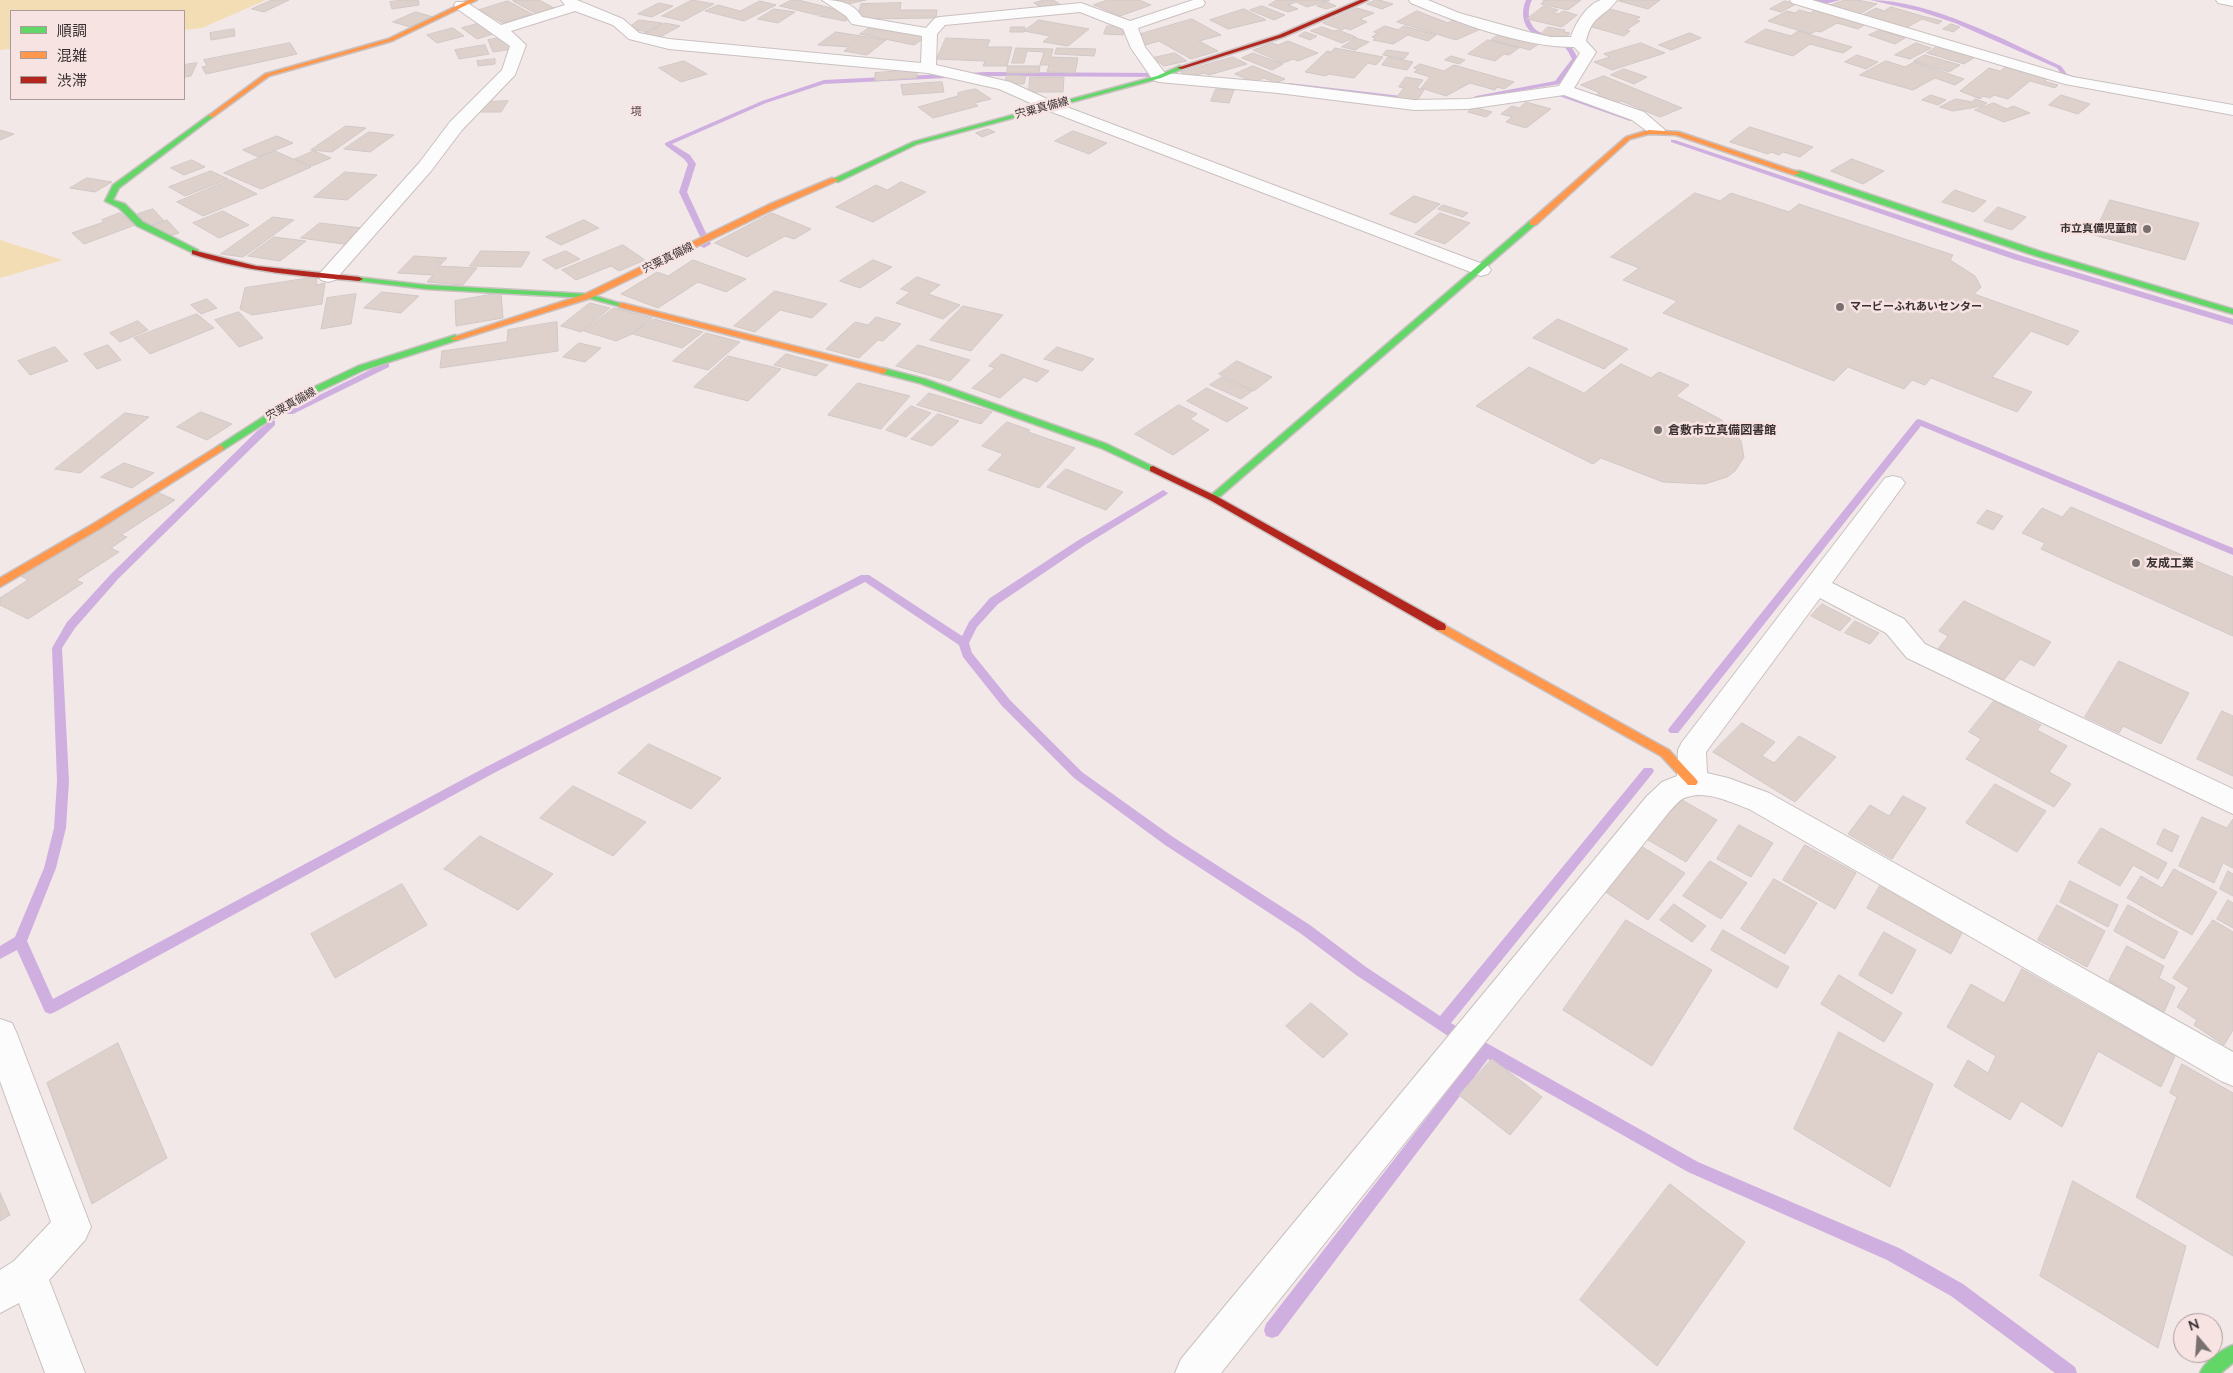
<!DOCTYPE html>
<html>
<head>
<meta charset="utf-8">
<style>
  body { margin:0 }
  #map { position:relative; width:2233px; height:1373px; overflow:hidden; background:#f3e8e8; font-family:Mulish,"Noto Sans JP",sans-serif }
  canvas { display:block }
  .legend { position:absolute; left:10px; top:10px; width:175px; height:90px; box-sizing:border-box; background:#f8e3e3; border:1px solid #ab9b9b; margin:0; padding:6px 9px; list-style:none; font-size:15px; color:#383030 }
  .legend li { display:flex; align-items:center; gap:10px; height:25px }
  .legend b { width:25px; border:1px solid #ab9b9b }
  .north { position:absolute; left:2173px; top:1313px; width:50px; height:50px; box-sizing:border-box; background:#f8e3e3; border:1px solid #ab9b9b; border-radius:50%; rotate:342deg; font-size:14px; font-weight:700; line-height:20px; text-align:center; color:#383030 }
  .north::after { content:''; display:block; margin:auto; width:18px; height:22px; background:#797070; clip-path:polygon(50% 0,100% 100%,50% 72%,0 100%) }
</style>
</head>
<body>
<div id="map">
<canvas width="2233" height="1373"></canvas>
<ul class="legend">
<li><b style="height:6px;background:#63d668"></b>順調</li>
<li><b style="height:6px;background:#ff974d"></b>混雑</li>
<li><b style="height:6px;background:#b3261e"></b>渋滞</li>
</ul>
<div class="north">N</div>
</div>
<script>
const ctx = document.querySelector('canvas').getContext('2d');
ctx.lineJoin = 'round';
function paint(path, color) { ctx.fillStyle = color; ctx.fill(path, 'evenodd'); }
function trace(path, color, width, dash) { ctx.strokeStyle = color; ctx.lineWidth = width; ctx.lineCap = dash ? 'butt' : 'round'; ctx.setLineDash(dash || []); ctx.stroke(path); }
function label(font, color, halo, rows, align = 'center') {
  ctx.font = font + ' Mulish,"Noto Sans JP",sans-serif'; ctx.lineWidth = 5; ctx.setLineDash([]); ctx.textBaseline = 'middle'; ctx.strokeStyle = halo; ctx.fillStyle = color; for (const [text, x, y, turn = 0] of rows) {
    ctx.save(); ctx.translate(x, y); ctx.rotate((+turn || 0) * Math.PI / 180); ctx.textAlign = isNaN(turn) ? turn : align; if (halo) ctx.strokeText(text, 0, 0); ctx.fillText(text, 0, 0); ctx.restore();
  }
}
paint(new Path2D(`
  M0,0H266L202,28L184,30V11H11V49L0,50Z
  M0,240L63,260L0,278Z`), '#f3ddb5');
paint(new Path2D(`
  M1526,0H1532C1526,12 1528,28 1542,33C1549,36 1557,36 1564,40C1571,45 1575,52 1578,59L1559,84L1474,99L1473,98L1476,96L1555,81L1572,59C1569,53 1566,47 1560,43C1553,39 1546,39 1538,36C1523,30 1520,13 1526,0Z
  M1809,0H1840L1822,5Z
  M1870,0C1931,0 2006,41 2061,66L2067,74L2083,79L2080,81L2063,76L2057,68L1955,23L1919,11Z
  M986,72L1164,73L1167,75L1164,77L986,76L824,84L766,103L672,144L690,155L696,164L687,192L711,244L704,248L700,246L703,243L679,192L688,164L684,159L665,145V143L762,101L824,80Z
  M1289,83L1410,97L1413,99L1410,101L1287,86V84Z
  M1561,93L1634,119L1635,120L1630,121L1559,96L1558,95Z
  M1671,140H1675L2019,255L2233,319V325L2013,259L1671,142Z
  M386,362L389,363V367L293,414H287L285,412Z
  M1919,419L2233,548V555L1921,426L1678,733H1670L1668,730L1670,727L1916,420Z
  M272,420L275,421V425L119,578L75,628L62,648L69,781L66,828L56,868L27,941L53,999L486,767L861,575H869L962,636L969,622L990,598L1077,541L1163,490L1168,493L1166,495L1085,545L998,604L977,627L969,643L972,653L1010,700L1082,772L1173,837L1310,925L1366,967L1440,1016L1644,768H1652L1654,771L1652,774L1451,1023L1698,1162L1899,1248L1963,1284L2075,1367L2077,1373H2055L1951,1296L1887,1260L1688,1172L1488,1059L1278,1336L1272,1338L1266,1336L1264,1330L1266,1324L1477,1053L1448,1036L1356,975L1300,933L1165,845L1074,778L1002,706L963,657L959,645L865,582L494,773L55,1012L50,1014L45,1012L17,950L0,959V946L15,937L44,868L54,828L57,781L52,648L67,622L111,574L257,431Z`), '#cfafe0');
const building = new Path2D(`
  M272,0H289L264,12L252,9Z
  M403,0H418L419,5L392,9L390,2Z
  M518,0H539L558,10L540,16L513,1Z
  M692,0L714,4L683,21L662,16Z
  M792,0H798L831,8L817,15L780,6Z
  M836,0H866L843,5Z
  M1045,0H1053L1063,6L1046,10L1034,3Z
  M1108,0H1139L1151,5L1120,16L1094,5Z
  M1277,0H1330L1307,7L1296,2L1288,5L1298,9L1288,12L1269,5Z
  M1376,0H1379L1393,4L1382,9L1367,4Z
  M1543,0H1581L1568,10L1541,4L1545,0Z
  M1620,0H1660L1648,9L1619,1Z
  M1845,0H1858L1877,4L1858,15L1828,6Z
  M508,1L532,14L503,23L479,10Z
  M760,1L776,5L744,21L705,11L718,5L740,11Z
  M1785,1L1796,4L1781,12L1770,9Z
  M1327,2L1336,6L1326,9L1317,6Z
  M659,3L673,6L652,17L638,14Z
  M901,3L900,10H937L936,18L857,19L861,4Z
  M1262,6L1285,15L1274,20L1250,10Z
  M1544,6L1558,10L1553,13L1559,14L1563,11L1577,15L1562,27L1527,19Z
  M1891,7L1922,16L1942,21L1938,24L1922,19L1904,29L1861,16L1876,8L1884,11Z
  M833,8L842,9L853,17L845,21L819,16Z
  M1357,8L1374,13L1360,19L1367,22L1350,30L1345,28L1342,30L1323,23Z
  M774,9L795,12L778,23L758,19Z
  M1244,9L1266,20L1228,29L1210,20Z
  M1610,9L1640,17L1636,20L1640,21L1626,30L1630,31L1624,36L1585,25Z
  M1817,9L1866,24L1858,29L1837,23L1821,32L1816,31L1810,34L1768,21L1787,11L1795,13L1799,10L1810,13Z
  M1417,11L1448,23L1454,19L1483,28L1456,40L1397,22Z
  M416,12L433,17L410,27L393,22Z
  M1192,19L1221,35L1199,41L1218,51L1191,59L1159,41L1142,46L1141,34Z
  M639,20L662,23L650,32L627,29Z
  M1039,20L1089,29L1068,46L1043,42L1050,36L1024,31Z
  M480,23L496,33L477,39L462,28Z
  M665,23L680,26L658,38L643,34Z
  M1951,24L1960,27L1953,32L1943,29Z
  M872,26L926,37L914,45L860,34Z
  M1107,26L1125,27L1123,35L1104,34Z
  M1385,26L1398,30L1404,26L1436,35L1428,41L1408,35L1393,44L1373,40L1376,38L1372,37L1378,33L1374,32Z
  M1011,27H1025L1024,32H1010Z
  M1322,27L1334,31L1338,30L1356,37L1342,43L1311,31Z
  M1548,27L1565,30L1564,32L1570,33L1565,39L1541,34Z
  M453,28L464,36L437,43L427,35Z
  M234,29L235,36L211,40L210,33Z
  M1766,29L1791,36L1798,31L1852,47L1843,53L1810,44L1793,56L1745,42Z
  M1880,30L1905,38L1895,44L1869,35Z
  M836,32L886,40L867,55L844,51L849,47L818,45Z
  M1305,32L1317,36L1310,40L1299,36Z
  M1501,33L1540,43L1530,50L1491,40Z
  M1690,33L1701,38L1671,50L1659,45Z
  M507,37L513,49L493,52L488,40Z
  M946,38L990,40L987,47H1012L1007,66H983L985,61L937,59Z
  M1356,38L1369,42L1355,50L1342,47Z
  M1488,40L1519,48L1509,55L1504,54L1495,61L1468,54Z
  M1288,41L1318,53L1298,61L1293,59L1283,63L1253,50L1272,43L1278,45Z
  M290,43L297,54L206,74L202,67L207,66L204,60Z
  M1641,43L1665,53L1612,70L1594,62L1610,57L1604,54Z
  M1916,43L1931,48L1910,59L1895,55Z
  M485,45L489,54L459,59L455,50Z
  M1938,46L1975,57L1964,64L1927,53Z
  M1016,48L1053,49L1051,57L1078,58L1075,73L1047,72L1049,65H1040L1044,52L1027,51L1024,63H1012Z
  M1057,48L1096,49L1094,56L1055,54Z
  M1335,48L1383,57L1376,65L1368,63L1354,78L1328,74L1326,76L1305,72L1327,51L1331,52Z
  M1387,50L1409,53L1404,59L1383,55Z
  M1175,53L1187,61L1164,66L1153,58Z
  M1253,53L1283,64L1272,70L1242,58Z
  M1857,55L1878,62L1866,69L1845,62Z
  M1925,55L1960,65L1949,72L1914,61Z
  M1451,56L1465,60L1459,64L1445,60Z
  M1233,57L1247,64L1209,75L1205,73L1188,76L1181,72Z
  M1388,57L1413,62L1407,70L1382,65Z
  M495,59V64L478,66L477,61Z
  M684,61L707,74L681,82L659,68Z
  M1886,61L1905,67L1914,62L1964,79L1955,85L1935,78L1913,90L1860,75Z
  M197,63L191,76L184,77V65Z
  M1420,64L1444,71L1454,65L1514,82L1504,89L1497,87L1495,90L1470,83L1446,96L1421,88L1430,77L1414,72L1418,70L1414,68Z
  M1008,66H1040L1039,73H1007Z
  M1253,66L1285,79L1276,83L1264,78L1254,82L1235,74Z
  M2007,66L2049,78L2044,81L2058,85L2055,88L2030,81L2008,99L1994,95L1990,98L1983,96L1980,99L1960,91L1989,68L2000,71Z
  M1624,69L1647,77L1634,84L1611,75Z
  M917,70V78L875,81V73Z
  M1007,75L1026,76L1024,84H1005Z
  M1604,76L1682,108L1660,117L1621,101L1616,103L1596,95L1600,93L1581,85Z
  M1030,77H1064L1063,92H1029Z
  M1406,77L1423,80L1417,88L1424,90L1416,102L1396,98L1404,88L1399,87Z
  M942,82L944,92L903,95L901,85Z
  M976,89L991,99L974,103L978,106L933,118L918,107L958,96V93Z
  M1216,89L1234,90L1229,103L1211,101Z
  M1931,95L1946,100L1938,105L1922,100Z
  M2061,95L2090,104L2078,114L2049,105Z
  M1956,99L1972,102L1975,99L1987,103L1982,106L1953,111L1940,107Z
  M508,101L501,112H478L484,102Z
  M1526,102L1551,109L1526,128L1506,122L1512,117L1501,114L1512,106L1519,108Z
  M1994,103L2007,109L2013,106L2030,113L2004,122L1975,110Z
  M1474,107L1492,112L1486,117L1468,112Z
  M346,126L366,128L332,152L311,150Z
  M1750,127L1813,147L1800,157L1783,152L1779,155L1771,152L1768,154L1730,142Z
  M988,129L995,132L982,137L976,133Z
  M0,130L14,134L0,140Z
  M1073,131L1107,143L1089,154L1055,141Z
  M369,132L394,135L370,152L344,149Z
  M277,136L293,143L258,157L243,150Z
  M275,151L311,167L261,189L224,173Z
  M314,151L331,158L312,166L295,159Z
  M1852,159L1884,171L1863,184L1831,171Z
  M192,160L205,167L184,175L171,168Z
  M211,171L228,179L185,196L169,187Z
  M345,172L377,175L347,200L314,197Z
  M87,178L112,182L95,192L70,188Z
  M230,180L257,194L203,216L177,202Z
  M901,182L926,192L873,222L836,207L876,185L887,190Z
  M1955,190L1986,201L1974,212L1942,202Z
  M1695,193L1720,201L1731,193L1789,212L1799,204L1953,255L1950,260L1975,276L1981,287L1974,294L2079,331L2068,345L2031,331L1992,377L2032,392L2017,412L1931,378L1925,385L1912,380L1904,389L1848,367L1834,381L1663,313L1677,301L1623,280L1639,268L1611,257Z
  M1414,196L1440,204L1416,223L1390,214Z
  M2110,200L2199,223L2185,260L2094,235Z
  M1443,205L1468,213L1463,217L1438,209Z
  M1998,207L2026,217L2012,230L1984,221Z
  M153,209L164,221L149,226L138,214Z
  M223,211L249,225L219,238L193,223Z
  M120,213L135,225L84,244L72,233L104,222L102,220Z
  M772,213L811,229L794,239L785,236L747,257L715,243Z
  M1440,213L1470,223L1445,244L1415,234Z
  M273,217L294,220L243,257L221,254Z
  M167,220L179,233L163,238L152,226Z
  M584,220L599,228L561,245L546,237Z
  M320,223L369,229L350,245L301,238Z
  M274,237L306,241L280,261L248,256Z
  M623,245L645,260L619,271L611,266L576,280L562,270Z
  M481,251L530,252L521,267L470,266Z
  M566,251L580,259L556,269L543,260Z
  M414,256L447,258L439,266L477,268L463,285L427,282L433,275L398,273Z
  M693,260L746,279L726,292L698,282L658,308L621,294L657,272L668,276Z
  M873,260L892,267L860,288L840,281Z
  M317,277L316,285L325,283L322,304L252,315L240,309L245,288Z
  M917,277L940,285L928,294L960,305L943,319L896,303L910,292L901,289Z
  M775,291L827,304L812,318L780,310L755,332L734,326Z
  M382,292L419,296L401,313L364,308Z
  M501,293L503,318L456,326L455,301Z
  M356,294L351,324L321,329L327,298Z
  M207,299L217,308L201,314L191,305Z
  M590,303L610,308L581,332L561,326Z
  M963,306L1003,315L971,351L930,340Z
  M614,308L652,318L632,334L616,341L584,331Z
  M239,312L263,338L239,347L215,320Z
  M197,314L214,328L150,354L134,338Z
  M876,317L901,324L883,341L878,340L859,358L826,349L855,322L868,325Z
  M654,319L703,332L682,348L633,334Z
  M1558,319L1628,349L1604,369L1533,338Z
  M138,321L148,330L120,342L110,333Z
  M557,322L558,351L440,368L442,351L507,342L508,330Z
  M706,333L740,342L708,370L673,361Z
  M579,343L601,348L585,362L563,357Z
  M108,345L121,360L97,369L84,354Z
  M918,345L970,360L950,381L896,366Z
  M55,347L68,361L30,375L18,361Z
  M1057,347L1094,359L1082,371L1044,359Z
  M786,354L828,365L816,376L774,365Z
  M1002,354L1049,371L1037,382L1024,377L1000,398L972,388L995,368L989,366Z
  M728,356L781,369L748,401L694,387Z
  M1237,361L1272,377L1254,391L1219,374Z
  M1621,364L1651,378L1659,372L1689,385L1676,396L1720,419L1729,426L1741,441L1744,457L1735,471L1727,477L1705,484L1663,482L1601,458L1593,464L1476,406L1529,367L1584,393Z
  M1222,377L1252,391L1241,399L1210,385Z
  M858,383L910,396L881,429L828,415Z
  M1207,388L1248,408L1227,422L1187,401Z
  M929,393L992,412L981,424L917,405Z
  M1179,405L1197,414L1190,419L1209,430L1173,455L1135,434Z
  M911,406L931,413L906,437L886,430Z
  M201,412L232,424L207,440L177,427Z
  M125,413L149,417L80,473L55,469Z
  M938,414L959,421L932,446L911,439Z
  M1007,422L1030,430L1028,432L1075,448L1039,488L988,470L1003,454L982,446Z
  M124,463L154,473L132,488L101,477Z
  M1066,469L1123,492L1106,510L1047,487Z
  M157,492L175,500L121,535L127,537L111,548L119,552L76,580L83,583L28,619L0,605V598L28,580L21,576Z
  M2071,507L2233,577V636L2041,549L2045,543L2022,533L2042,508L2062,517Z
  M1987,510L2003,516L1993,530L1977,523Z
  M1964,601L2051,642L2034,666L2020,659L2003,681L1938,649L1948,636L1939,631Z
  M1822,604L1851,619L1840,631L1811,616Z
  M1855,621L1879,633L1870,644L1845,633Z
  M2119,661L2189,693L2161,744L2123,726L2119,733L2085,717Z
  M1994,701L2041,725L2037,730L2067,746L2049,772L2071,784L2054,807L1966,759L1981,739L1969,732Z
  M2222,711L2233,716V776L2197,759Z
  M1742,723L1775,742L1762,756L1774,763L1799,736L1836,757L1795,802L1713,752Z
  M649,744L721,778L691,809L618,773Z
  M1995,784L2046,811L2017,852L1966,823Z
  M573,786L646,822L613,856L540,818Z
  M1675,796L1717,820L1686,862L1643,837Z
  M1903,796L1926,808L1892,859L1848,834L1870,805L1889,816Z
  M2202,817L2227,828L2233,819V868L2223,863L2214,883L2179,866Z
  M1739,825L1773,843L1751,877L1717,859Z
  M2101,828L2167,863L2158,879L2133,865L2120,886L2078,863Z
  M2164,829L2179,836L2172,852L2157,844Z
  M480,836L553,874L518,910L444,869Z
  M1639,845L1685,873L1648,920L1601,889Z
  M1805,845L1856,873L1835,909L1783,880Z
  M1710,861L1747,883L1721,919L1683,896Z
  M2174,869L2217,892L2192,935L2127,898L2141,876L2162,888Z
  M2228,871L2233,874V896L2220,889Z
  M1774,879L1817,903L1785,954L1741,929Z
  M2070,881L2118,905L2108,927L2060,902Z
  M402,884L427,925L335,978L311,934Z
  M1881,884L1964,929L1951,954L1867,908Z
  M2228,900L2233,903V928L2217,919Z
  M1674,904L1706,926L1692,942L1660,920Z
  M2057,905L2105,931L2087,967L2038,940Z
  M2128,905L2178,932L2164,959L2114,931Z
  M1626,920L1712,970L1652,1066L1563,1010Z
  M2213,920L2233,932V1030L2224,1045L2194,1025L2197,1020L2177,1007L2189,988L2173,978Z
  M1723,930L1789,967L1777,988L1711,950Z
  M1884,932L1916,950L1892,994L1859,975Z
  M2127,946L2164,966L2159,978L2175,987L2164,1012L2109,981Z
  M2022,969L2175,1056L2161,1087L2098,1051L2062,1127L2021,1101L2010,1120L1954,1086L1968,1060L1988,1073L1996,1056L1947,1027L1971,984L2004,1003Z
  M1839,975L1902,1013L1884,1042L1821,1004Z
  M1311,1003L1348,1034L1323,1058L1286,1026Z
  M1839,1032L1933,1084L1890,1187L1794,1129Z
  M118,1043L167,1158L92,1204L47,1083Z
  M1492,1059L1542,1097L1510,1135L1459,1095Z
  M2182,1064L2233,1093V1256L2136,1197L2177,1097L2170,1093Z
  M2073,1181L2186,1246L2158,1348L2040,1276Z
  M1670,1184L1745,1242L1657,1366L1580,1300Z
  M0,1193L10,1215L0,1221Z`);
paint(building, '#ded1cb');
trace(building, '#d0c8c6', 1);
const street = new Path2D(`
  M561,0H577L623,19L639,33L669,39L921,63L922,36L852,24L846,16L822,0C838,0 853,2 862,17L926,28L935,18L940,17L1081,3L1130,21L1193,0H1203L1205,3L1203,6L1138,28L1145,47L1165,73L1278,83L1414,100L1468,99L1559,86L1580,53L1574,47C1522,47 1459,23 1411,3L1409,0H1428L1459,13L1528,32L1551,37H1571C1575,24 1587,4 1601,0C1605,0 1613,0 1617,0C1604,18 1592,14 1586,41L1596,52L1574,88L1644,112L1665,130L1663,134H1651L1632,120L1564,95L1468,109L1414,110L1278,93L1159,82L1153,80L1131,48L1123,29L1080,12L945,25L937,34L936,65L1010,82L1056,103L1488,266L1491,270L1488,274L1481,276L1044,109L999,89L928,73L669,49L629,39L613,25L575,11L511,31L526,45L515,75L462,130L431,171L335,280L328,282L321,280L318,276L321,272L419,163L450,122L502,70L510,46L456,8L454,5L456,2H466L501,25L565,5Z
  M1790,0H1812L2073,77L2233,105V115L2065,84L1792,3Z
  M2216,0H2233V6L2218,3Z
  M1893,476L1901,478L1905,483L1832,583L1904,619L1925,644L2233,789V814L1907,658L1886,633L1820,598L1706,752L1707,773L1728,778L1769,793L2233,1052V1086L2221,1081L1749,809C1730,802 1707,790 1687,797C1679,799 1674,807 1669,812L1221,1373H1175L1181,1359L1647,796L1662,782L1677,776L1678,750L1682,742L1885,478Z
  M0,1019L12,1023L17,1034L91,1227L85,1240L49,1280L85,1373H45L19,1303L0,1313V1270L14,1261L51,1222L0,1081Z`);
const fast = new Path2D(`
  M1180,66L1183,68L1182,69L1161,78L917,144L838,182L831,180L913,142L1157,76Z
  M209,115L214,116L119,188L113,200L125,204L143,222L198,250V254H195L137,226L119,208L105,201L113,185Z
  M1794,171H1800L2042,252L2233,309V314L2036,256L1794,175Z
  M1530,221L1537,223L1216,500H1210L1208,498L1210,496Z
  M356,277L426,285L588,294L626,305L622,307L588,298L426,289L359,281L355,279Z
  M455,335L459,338L458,340L364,370L303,399L223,450H217L215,448L297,395L358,366Z
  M883,368L925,379L1107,444L1158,469L1156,471H1150L1101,448L919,383L880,373V369Z
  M2233,1345V1363L2221,1373H2200C2204,1362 2222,1349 2233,1345Z`);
const slow = new Path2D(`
  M469,0H477L392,41L269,76L213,117L208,116L265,74L388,39Z
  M1649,130L1679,132L1801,173L1794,175L1676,135L1649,134L1630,139L1536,225H1530V221L1626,137Z
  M832,178L839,180L774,209L591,298L458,340H452L451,338L585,294L768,205Z
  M619,303H622L886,369L887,371L883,374L880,373L619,307Z
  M220,445L223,446V450L101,528L0,587V578L93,524Z
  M1441,623L1669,750L1696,779L1698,782L1696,785H1688L1661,756L1437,630L1436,627Z`);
const jam = new Path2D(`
  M1360,0H1368L1283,37L1182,69L1177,68L1279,35Z
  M192,250L256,266L359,277L363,279L359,281C302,276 247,272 192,254Z
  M1153,466L1216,496L1445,624L1446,627L1445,630H1437L1210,500L1150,471V467Z`);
trace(street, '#c9c1c0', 2);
trace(fast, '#c9c1c0', 3);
trace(slow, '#c9c1c0', 3);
trace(jam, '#c9c1c0', 3);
paint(street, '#fdfcfc');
paint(fast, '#63d668');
paint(slow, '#ff974d');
paint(jam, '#b3261e');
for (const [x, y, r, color] of [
  [2147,229,5,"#797070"],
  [1840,307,5,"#797070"],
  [1658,430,5,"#797070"],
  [2136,563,5,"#797070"]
]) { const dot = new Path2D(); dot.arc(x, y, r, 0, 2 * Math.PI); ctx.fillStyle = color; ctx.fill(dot); trace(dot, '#f8e3e3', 2); }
label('11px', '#383030', '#f8e3e3', [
  ["宍粟真備線",1042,108,-15],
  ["宍粟真備線",668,258,-26],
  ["宍粟真備線",291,404,-29]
]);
label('11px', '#574646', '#f8e3e3', [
  ["境",636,112]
]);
label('bold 11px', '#383030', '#f8e3e3', [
  ["市立真備児童館",2137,229],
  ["マービーふれあいセンター",1850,307,"left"]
], 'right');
label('bold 12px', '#383030', '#f8e3e3', [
  ["倉敷市立真備図書館",1668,430],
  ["友成工業",2146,563]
], 'left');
</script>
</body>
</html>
